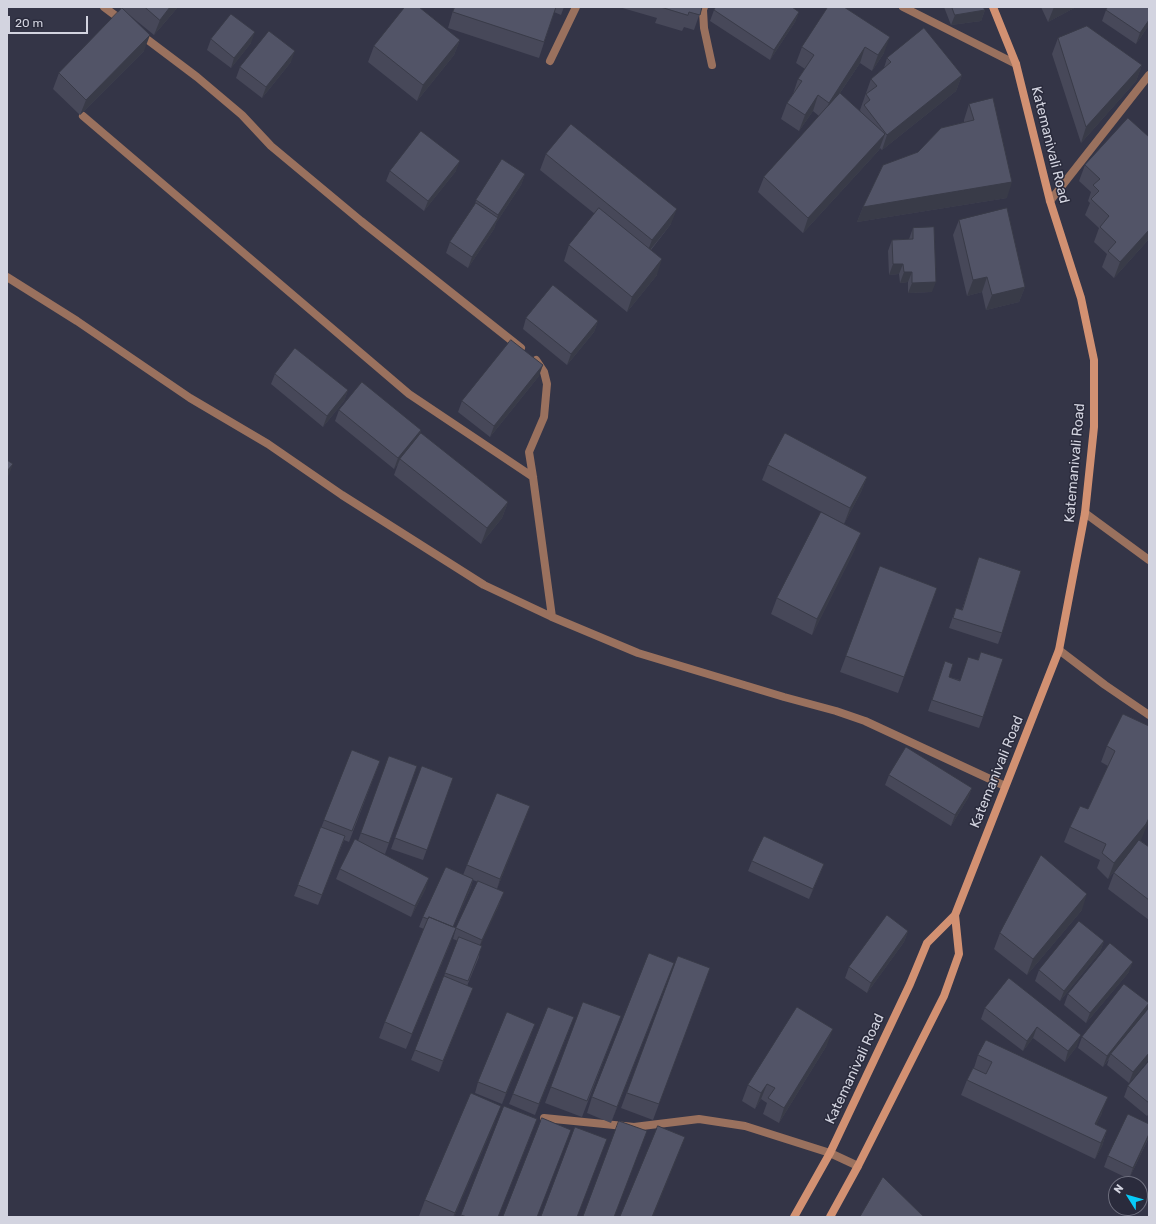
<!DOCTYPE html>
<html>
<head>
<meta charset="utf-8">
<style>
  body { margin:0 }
  #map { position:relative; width:1156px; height:1224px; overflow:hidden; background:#343547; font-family:Rubik,sans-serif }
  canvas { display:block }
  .frame { position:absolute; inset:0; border:8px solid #d3d4e0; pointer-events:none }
  .north { position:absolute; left:1108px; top:1176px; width:40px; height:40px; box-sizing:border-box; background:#2a2b3c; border:1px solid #6e6f7e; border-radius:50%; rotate:307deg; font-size:11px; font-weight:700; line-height:16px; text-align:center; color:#d3d4e0 }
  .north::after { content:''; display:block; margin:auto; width:14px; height:18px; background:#07cbf9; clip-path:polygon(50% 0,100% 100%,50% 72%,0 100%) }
  .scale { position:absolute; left:8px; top:16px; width:80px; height:18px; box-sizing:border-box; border:2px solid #d3d4e0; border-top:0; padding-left:5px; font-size:12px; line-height:14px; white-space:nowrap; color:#d3d4e0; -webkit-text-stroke:3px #2a2b3c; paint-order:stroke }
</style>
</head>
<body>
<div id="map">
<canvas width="1156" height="1224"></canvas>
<div class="frame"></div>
<div class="north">N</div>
<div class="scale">20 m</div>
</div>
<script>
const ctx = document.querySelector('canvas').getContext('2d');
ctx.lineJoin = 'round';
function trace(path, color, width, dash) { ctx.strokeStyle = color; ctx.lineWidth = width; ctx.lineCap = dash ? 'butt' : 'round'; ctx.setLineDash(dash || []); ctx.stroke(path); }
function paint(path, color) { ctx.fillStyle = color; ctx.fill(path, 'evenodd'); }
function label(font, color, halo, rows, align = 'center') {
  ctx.font = font + ' Rubik,sans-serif'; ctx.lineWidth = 3; ctx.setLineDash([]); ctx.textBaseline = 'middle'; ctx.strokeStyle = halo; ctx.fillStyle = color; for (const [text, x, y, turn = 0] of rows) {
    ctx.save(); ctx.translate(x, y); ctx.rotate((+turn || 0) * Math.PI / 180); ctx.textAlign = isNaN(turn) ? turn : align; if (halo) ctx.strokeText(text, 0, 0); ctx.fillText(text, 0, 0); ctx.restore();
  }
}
trace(new Path2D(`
  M704,7L703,10L704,28L712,65`), '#9a715e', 8);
trace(new Path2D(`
  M104,7L124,22
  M903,7L1016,64
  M140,34L197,77L242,115L271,146L361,221L521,348
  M550,61L576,7
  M83,116L409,394L533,477
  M1050,201L1149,75
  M7,277L77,321L190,398L268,444L342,495L484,585L552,617L638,653L784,697L836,711L865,721L1005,786
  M536,360L544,372L547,384L544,417L529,452L533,477L552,617
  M1085,513L1149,560
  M1059,650L1105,685L1149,715
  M544,1118L634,1127L699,1119L745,1126L830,1153L858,1166`), '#9a715e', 8);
trace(new Path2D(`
  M794,1217L830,1153L910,984L927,943L955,915L1059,650L1085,513L1094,427V360L1081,298L1050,201L1016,64L993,7
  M830,1217L858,1166L944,996L959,954L955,915`), '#d29172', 8);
paint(new Path2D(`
  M120,7H178L154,35L127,13L144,51L80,115L53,89L59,73L122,9Z
  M454,7H564L561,15L554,12L539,58L448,28Z
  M619,7H702L694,30L684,27L682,31L655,23L657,18Z
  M828,7L884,53L872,71L860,63L840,93L861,113V112L860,110L871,79L884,68L887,58L962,75L956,91L882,150L880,148L879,150L803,233L758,192L764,177L819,116L813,111L799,131L781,119L787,103L793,94L798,79L805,69L796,63L802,47Z
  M944,7H983L985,10L981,21L951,25Z
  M1041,7H1076L1048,22Z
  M1149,7V25L1136,44L1102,21L1106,10Z
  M714,10L799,12L795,22L770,60L710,21Z
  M1058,38L1142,65L1136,81L1081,143L1052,54Z
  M211,39L251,43L231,68L207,50Z
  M460,40L454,55L417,101L368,62L374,46Z
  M291,62L262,98L236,78L240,67Z
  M969,104L1007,198L857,222L863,207L918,152L964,122V120Z
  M1149,137V239L1114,278L1102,267L1107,254L1094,242L1099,228L1085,215L1090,203L1088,201L1091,192L1079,181L1085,165Z
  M546,154L671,224L651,250L657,275L627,312L564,261L569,245L595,214L540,170Z
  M390,171H456L424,211L386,181Z
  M525,174L521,185L496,223L494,229L468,268L446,253L450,242L475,205L476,200Z
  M959,220L1025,287L1019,302L986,310L982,292L967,296L953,235Z
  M913,228L932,292L908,293V282L900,283L899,274L889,275L888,251L892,240L909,239Z
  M526,318L598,321L594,332L567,365L523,329Z
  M275,374L348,390L344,401L323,427L271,384Z
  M539,376L490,437L458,412L462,401Z
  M339,410L421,430L420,434L508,502L502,518L481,544L394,475L398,464L394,469L335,421Z
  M768,465L867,477L861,492L844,524L762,480Z
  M855,549L812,635L771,614L777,598Z
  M979,557L1002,633L998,644L949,628L956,608L962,610Z
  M880,566L937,588L898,693L840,672Z
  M981,652L983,717L979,728L928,711L945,661L949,677L960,680L978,660Z
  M1123,714L1140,840L1149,847V920L1108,889L1114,873L1124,860L1108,879L1097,868L1100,860L1064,842L1070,827L1088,809L1108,766L1101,762L1107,746Z
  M352,750L380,761L349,842L344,840L318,905L294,896Z
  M389,756L417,766L385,854L378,851L426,888L411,917L336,879L340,869L358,841Z
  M422,766L453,778L423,860L391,849Z
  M889,775L972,788L968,798L951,826L885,785Z
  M530,806L497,889L500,903L480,945L479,957L467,986L473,988L439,1072L411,1060L442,984L445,973L458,941L453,939L456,928L478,882L473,880L470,890L453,927L450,944L406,1049L379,1038L385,1022L424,929L419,927L423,917L463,875L467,865Z
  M752,861L824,864L820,874L809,899L748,871Z
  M1082,910L1027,975L994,949L1000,933Z
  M908,931L904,942L867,993L845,978L849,967Z
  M1104,941L1100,952L1060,1001L1035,981L1039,970Z
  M678,956L710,968L653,1120L621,1108Z
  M1129,972L1086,1023L1064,1005L1068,994Z
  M1009,978L1077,1046L1065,1062L1033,1038L1023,1051L981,1019L985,1008Z
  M668,979L611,1123L587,1113L592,1097Z
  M583,1002L615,1031L582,1117L545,1103Z
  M1149,1008V1059L1129,1083L1107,1065L1109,1059L1103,1067L1078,1048L1082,1037L1145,1012Z
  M570,1028L535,1115L509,1104L513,1094Z
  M531,1035L502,1104L475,1093L478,1082Z
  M827,1045L779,1123L763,1114L767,1103L761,1099L755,1109L742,1101L748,1085Z
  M978,1055L1102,1113L1096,1125L1107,1130L1102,1146L1095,1159L961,1095L967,1080L974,1068Z
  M1149,1061V1114L1147,1116L1124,1097L1128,1086Z
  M495,1122L454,1217H423L419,1216L425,1200Z
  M531,1135L498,1217H460L461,1215Z
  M1149,1137L1129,1179L1104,1167L1108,1156Z`), '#474859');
paint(new Path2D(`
  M170,7H178L154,35L160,20Z
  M1054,7H1076L1048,22Z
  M985,10L981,21L951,25L955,15Z
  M799,12L795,22L770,60L774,50Z
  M1149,20V25L1136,44L1140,33Z
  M255,32L251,43L231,68L234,58Z
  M150,35L144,51L80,115L86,100Z
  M890,37L884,53L872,71L878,55Z
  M460,40L454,55L417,101L423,85Z
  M865,47L860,63L823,118L829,103Z
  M295,51L291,62L262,98L266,87Z
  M1142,65L1136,81L1081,143L1086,127Z
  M962,75L956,91L882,150L887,135Z
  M818,95L813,111L799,131L805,115Z
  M885,134L879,150L803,233L808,218Z
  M460,161L456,171L424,211L428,201Z
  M525,174L521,185L496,223L494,229L468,268L472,257L496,221L498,215Z
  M1012,182L1007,198L857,222L863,207Z
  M677,209L671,224L646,255L652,240Z
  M1149,230V239L1114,278L1120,262Z
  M662,259L657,275L627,312L632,297Z
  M893,264H903L899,274L889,275Z
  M904,272H912L908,282L900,283Z
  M987,277L982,292L967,296L973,280Z
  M936,282L932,292L908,293L912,283Z
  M1025,287L1019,302L986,310L992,295Z
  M598,321L594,332L567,365L571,354Z
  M543,365L539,376L490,437L494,426Z
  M348,390L344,401L323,427L327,416Z
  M421,430L417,440L400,459L398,464L394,469L398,458Z
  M13,464L9,475L7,477V471Z
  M867,477L861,492L844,524L850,508Z
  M508,502L502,518L481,544L487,528Z
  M861,533L855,549L812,635L817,619Z
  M972,788L968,798L951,826L955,815Z
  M530,806L526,817L497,889L500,879Z
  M1149,818V821L1141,840L1108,879L1114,863Z
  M824,864L820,874L809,899L813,889Z
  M429,878L426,888L411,917L415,906Z
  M473,879L470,890L447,940L451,929Z
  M504,892L500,903L478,951L482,940Z
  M1087,894L1082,910L1027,975L1033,959Z
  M456,928L450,944L406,1049L412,1034Z
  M908,931L904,942L867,993L871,983Z
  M1104,941L1100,952L1060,1001L1064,991Z
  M1133,962L1129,972L1086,1023L1090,1013Z
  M674,963L668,979L611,1123L617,1107Z
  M473,988L469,999L439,1072L443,1061Z
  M1149,1003L1145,1014L1111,1054L1109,1058L1103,1067L1107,1056Z
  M574,1017L570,1028L535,1115L539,1104Z
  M535,1024L531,1035L502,1104L506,1093Z
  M1037,1027L1033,1038L1023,1051L1027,1041Z
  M833,1029L827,1045L779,1123L784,1108Z
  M1081,1035L1077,1046L1065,1062L1068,1051Z
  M1149,1053V1059L1129,1083L1133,1072Z
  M767,1084L761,1099L755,1109L761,1093Z
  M1108,1097L1102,1113L1090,1138L1095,1124Z
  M501,1106L495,1122L454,1217H453Z
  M1107,1130L1102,1146L1095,1159L1101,1143Z
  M1149,1134V1136L1129,1179L1133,1168Z
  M685,1137L679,1153L653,1217H652Z`), '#393b48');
const building = new Path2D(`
  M145,7H170L160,20Z
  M405,7H419L460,40L423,85L374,46Z
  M455,7H556L544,42L453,12Z
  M661,7H702L700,15L689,12L688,15Z
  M716,7H792L799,12L774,50L714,10Z
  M828,7H844L890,37L878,55L865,47L829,103L818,95L805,115L787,103L802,81L798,79L814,55L802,47Z
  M952,7H983L985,10L955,15Z
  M1108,7H1149V20L1140,33L1106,10Z
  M122,8L150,35L86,100L59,73Z
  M231,14L255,32L234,58L211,39Z
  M1087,26L1142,65L1086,127L1058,38Z
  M924,28L962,75L887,135L864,105L870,100L866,94L877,86L871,79L891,62L887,58Z
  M269,31L295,51L266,87L240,67Z
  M840,93L885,134L808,218L764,177Z
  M993,98L1012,182L863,207L883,165L918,152L941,128L974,120L969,104Z
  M1128,118L1149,137V230L1120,262L1108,251L1116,242L1100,227L1109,216L1091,199L1099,191L1093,185L1100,179L1085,165Z
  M571,124L677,209L652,240L546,154Z
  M421,131L460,161L428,201L390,171Z
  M502,159L525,174L498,215L476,200Z
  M476,203L498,218L472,257L450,242Z
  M599,208L662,259L632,297L569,245Z
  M1007,208L1025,287L992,295L987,277L973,280L959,220Z
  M934,227L936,282L912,283V272H904L903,264H893L892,240L913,239V228Z
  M553,285L598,321L571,354L526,318Z
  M511,340L543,365L494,426L462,401Z
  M295,348L348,390L327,416L275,374Z
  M362,382L421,430L398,458L339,410Z
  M421,433L508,502L487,528L400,459Z
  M785,433L867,477L850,508L768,465Z
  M7,460L13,464L7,471Z
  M821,512L861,533L817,619L777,598Z
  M979,557L1021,571L1002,633L953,618L956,608L962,610Z
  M880,566L937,588L904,677L846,656Z
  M981,652L1003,659L983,717L932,700L945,661L953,664L949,677L960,681L968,657L978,660Z
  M1123,714L1149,726V818L1146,824L1114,863L1102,853L1106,844L1070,827L1080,806L1088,809L1115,751L1107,746Z
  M906,747L972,788L955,815L889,775Z
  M352,750L380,761L352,831L324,820Z
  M389,756L417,766L389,843L361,833Z
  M422,766L453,778L427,850L395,838Z
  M497,793L530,806L500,879L467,865Z
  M321,827L345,836L322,895L298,885Z
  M764,836L824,864L813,889L752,861Z
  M355,839L429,878L415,906L340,869Z
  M1139,840L1149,847V900L1114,873Z
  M1041,855L1087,894L1033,959L1000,933Z
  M446,867L473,879L453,927L429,917L428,919L423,917Z
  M478,881L504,892L482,940L456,928Z
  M887,915L908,931L871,983L849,967Z
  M429,917L456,928L412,1034L385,1022Z
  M1079,921L1104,941L1064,991L1039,970Z
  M459,937L482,946L468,981L445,973Z
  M1110,943L1133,962L1090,1013L1068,994Z
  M649,953L674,963L617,1107L592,1097Z
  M678,956L710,968L659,1104L627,1093Z
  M444,976L473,988L443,1061L415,1050Z
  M1009,978L1081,1035L1068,1051L1037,1027L1027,1041L985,1008Z
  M1124,984L1149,1003L1107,1056L1082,1037Z
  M583,1002L621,1016L587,1101L551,1087Z
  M548,1007L574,1017L539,1104L513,1094Z
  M797,1007L833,1029L784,1108L768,1098L775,1088L767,1084L761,1093L748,1085Z
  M1149,1008V1053L1133,1072L1111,1054Z
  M507,1012L535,1024L506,1093L478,1082Z
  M986,1040L1108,1097L1095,1124L1107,1130L1101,1143L967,1080L973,1068L986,1074L992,1062L978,1055Z
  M1149,1061V1103L1128,1086Z
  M471,1093L501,1106L455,1213L425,1200Z
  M504,1106L537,1119L498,1217H467L461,1215Z
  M1128,1114L1149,1124V1134L1133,1168L1108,1156Z
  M542,1118L571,1130L537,1217H503Z
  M619,1121L647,1131L614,1217H583Z
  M658,1126L685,1137L652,1217H620Z
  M575,1127L607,1139L577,1217H541Z
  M883,1177L924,1217H860Z`);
paint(building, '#525467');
trace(building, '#393b48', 1);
label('14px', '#d3d4e0', '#2a2b3c', [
  ["Katemanivali Road",1050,145,76],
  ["Katemanivali Road",1075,463,-85],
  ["Katemanivali Road",997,772,-68],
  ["Katemanivali Road",855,1069,-65]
]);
</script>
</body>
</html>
